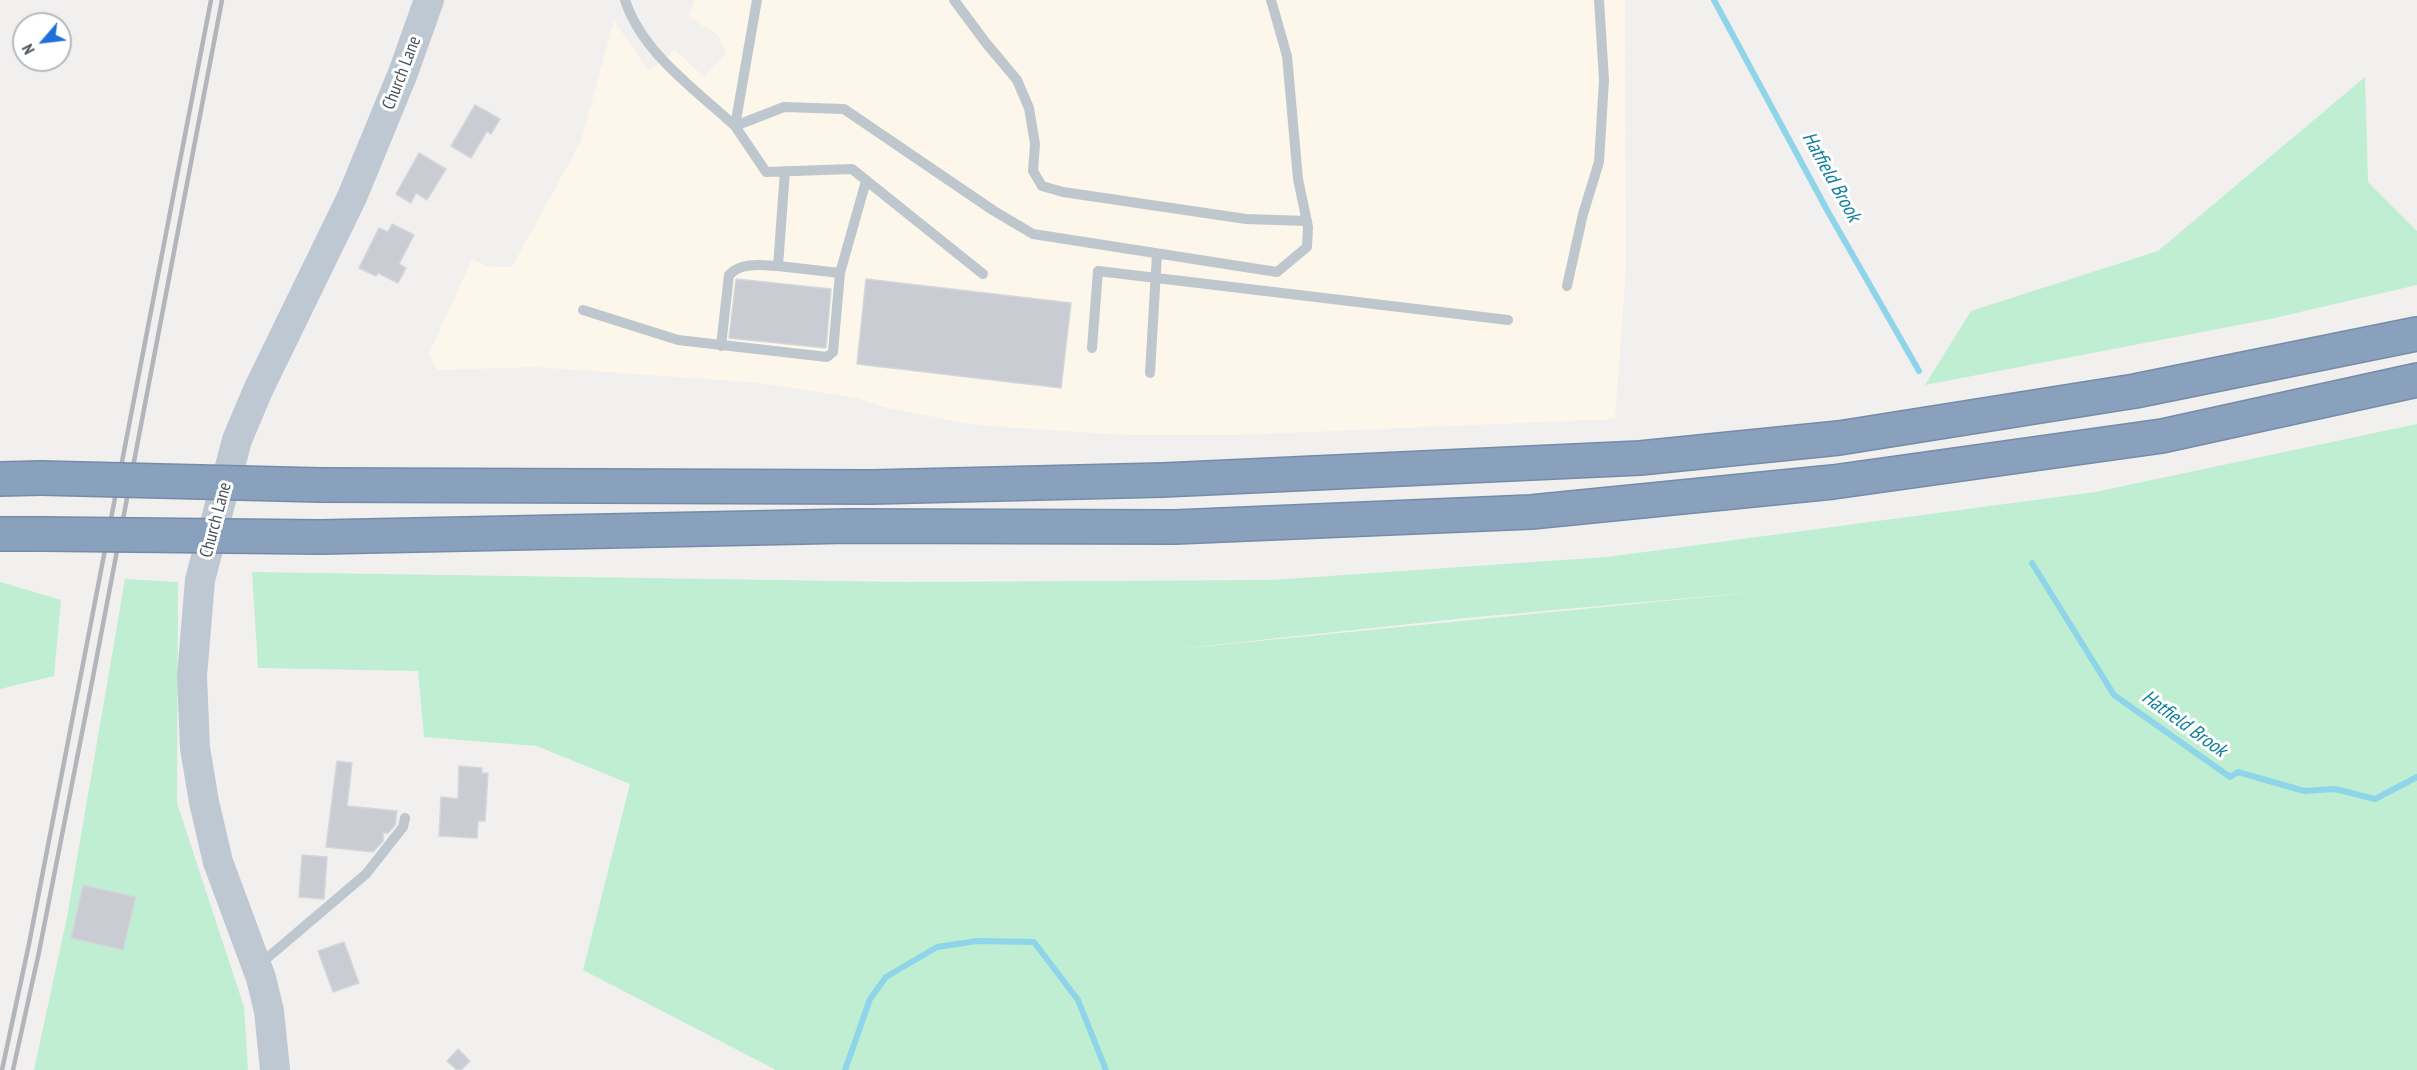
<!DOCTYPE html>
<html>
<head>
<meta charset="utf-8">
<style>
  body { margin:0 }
  #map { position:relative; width:2417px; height:1070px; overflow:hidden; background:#f2efef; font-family:"PT Sans Narrow",sans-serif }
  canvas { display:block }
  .north { position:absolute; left:12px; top:12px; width:60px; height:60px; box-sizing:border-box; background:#fff; border:2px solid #b6babe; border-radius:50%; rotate:242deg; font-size:16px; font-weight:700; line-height:24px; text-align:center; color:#48525c }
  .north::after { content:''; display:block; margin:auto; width:21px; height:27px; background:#1f70dc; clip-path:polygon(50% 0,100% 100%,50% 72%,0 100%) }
</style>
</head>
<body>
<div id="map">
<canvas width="2417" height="1070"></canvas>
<div class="north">N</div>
</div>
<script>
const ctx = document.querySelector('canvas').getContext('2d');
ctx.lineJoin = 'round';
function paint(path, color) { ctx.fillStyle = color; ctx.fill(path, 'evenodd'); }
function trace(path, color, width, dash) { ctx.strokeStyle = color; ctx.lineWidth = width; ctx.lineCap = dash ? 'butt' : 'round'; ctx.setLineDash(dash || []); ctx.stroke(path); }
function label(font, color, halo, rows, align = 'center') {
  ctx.font = font + ' "PT Sans Narrow",sans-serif'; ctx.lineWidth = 6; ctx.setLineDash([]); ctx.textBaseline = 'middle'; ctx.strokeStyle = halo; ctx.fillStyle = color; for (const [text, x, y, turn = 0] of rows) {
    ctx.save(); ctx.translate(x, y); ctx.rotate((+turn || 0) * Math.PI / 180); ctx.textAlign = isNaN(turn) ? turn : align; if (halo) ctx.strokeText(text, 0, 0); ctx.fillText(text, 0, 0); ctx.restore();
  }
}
paint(new Path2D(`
  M694,0H1625L1626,269L1615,419L1240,435H1122L975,425L888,408L856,398L760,383L535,367L438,370L429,354L472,259L489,267H512L581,141L614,21L649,71L675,50L704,77L726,53L718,35L689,17Z`), '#fcf7ea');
paint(new Path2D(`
  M2365,77L2368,182L2417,231V285L2270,319L1925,385L1971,311L2158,251Z
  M2417,424V1070H776L583,970L630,784L537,746L424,737L418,671L258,668L252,572L906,582L1271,580L1607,557L2095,492ZM1745,593H1746L1167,650L1465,618Z
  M125,579L178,582L177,803L244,1007L248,1070H34L67,917Z
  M0,582L61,600L54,676L0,689Z`), '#c0eed2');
trace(new Path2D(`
  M1714,0L1827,210L1919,371
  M2032,563L2114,695L2230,777L2238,772L2304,791L2335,789L2375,799L2417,777
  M845,1070L870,999L886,977L937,947L977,941L1034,942L1078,1000L1106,1070`), '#8ed5e9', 6);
const building = new Path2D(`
  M475,105L500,119L491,134L487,131L471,158L451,146Z
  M419,153L446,169L427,200L416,193L411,203L396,194Z
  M392,224L414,235L399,264L406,268L398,283L378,273L376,276L359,268L379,228L388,232Z
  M736,279L831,289L826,348L729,338Z
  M866,279L1071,303L1061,388L857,364Z
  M337,761L352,763L347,806L397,811L395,825L388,833H383V841L373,852L326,847Z
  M459,766L482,768V773H488L485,821H478L477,838L439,836L441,797L458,799Z
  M302,855L327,857L324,899L299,897Z
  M83,885L136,897L123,950L71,938Z
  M344,942L359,983L333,992L318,951Z
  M458,1049L470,1061L461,1070H457L447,1061Z`);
paint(building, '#c9ccd2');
trace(building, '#d4d6db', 1.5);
const highway = new Path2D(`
  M0,479L41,478
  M320,485L872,487L1163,480L1640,458L1839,438L2135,391L2417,334
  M0,534H42
  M320,537L850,526L1175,527L1531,512L1833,482L2162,436L2417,380`);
trace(highway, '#748ca8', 36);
trace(new Path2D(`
  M625,0C642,53 696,90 735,126L784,107L844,109L994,211L1033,234L1277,272L1307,247L1308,227L1298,179L1287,56L1271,0
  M757,0L735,126L766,172L852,169L983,274
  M954,0L986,43L1017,80L1029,108L1035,144L1033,171L1042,186L1063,192L1246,219L1307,221
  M785,171L778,266L840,273L866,181
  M1567,286L1583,214L1599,162L1604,80L1599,0
  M583,310L678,340L827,357L833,352L840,273
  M721,346L729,275C741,262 761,265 778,266
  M1092,348L1098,271L1508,320
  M1150,373L1157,254
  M259,965L366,874L403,827L405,818`), '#bec7ce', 10);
trace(new Path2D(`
  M275,1070L269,1011L261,978L218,862L204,802L195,748L192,676L200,580L237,440L258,390L352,197L403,73L429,0`), '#bec8d3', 30);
trace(highway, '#89a1bc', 33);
trace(new Path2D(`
  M2,1070L29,944L211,0
  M13,1070L39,952L92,682L222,0`), '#b2b5ba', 4.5);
const highwayBridge = new Path2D(`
  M41,478L320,485
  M42,534L320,537`);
trace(highwayBridge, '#748ca8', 36, []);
trace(highwayBridge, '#89a1bc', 33);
label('18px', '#48525c', '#fff', [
  ["Church Lane",402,73,-69],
  ["Church Lane",216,520,-75]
]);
label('italic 20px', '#11809f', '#fff', [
  ["Hatfield Brook",1831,177,61],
  ["Hatfield Brook",2184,724,36]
]);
</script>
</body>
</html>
